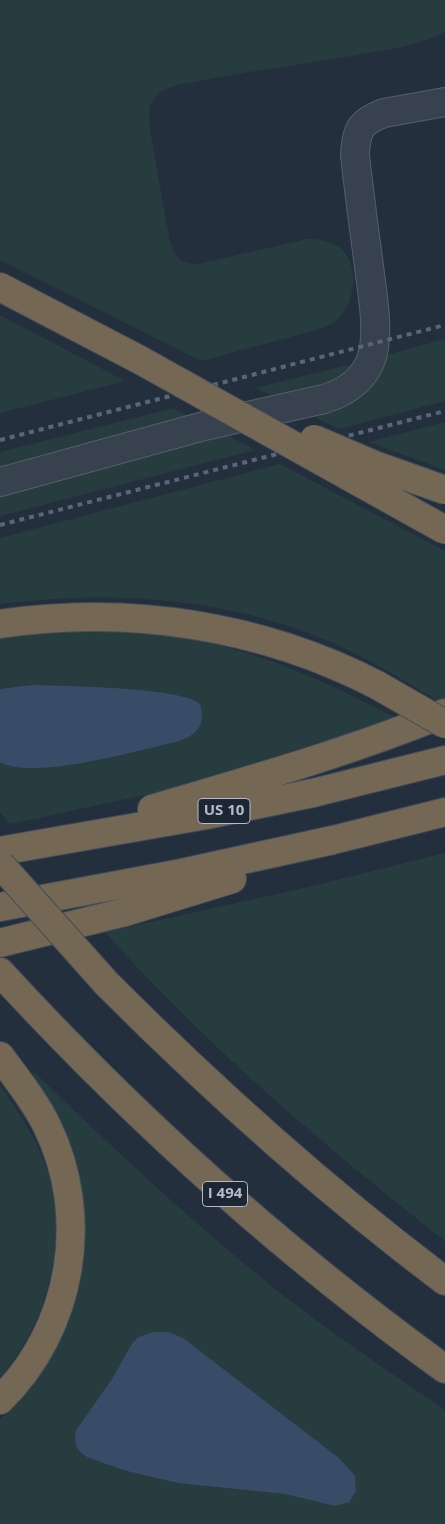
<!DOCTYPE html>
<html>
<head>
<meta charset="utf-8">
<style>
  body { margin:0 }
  canvas { display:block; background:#242f3e }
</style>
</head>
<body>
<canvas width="445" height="1524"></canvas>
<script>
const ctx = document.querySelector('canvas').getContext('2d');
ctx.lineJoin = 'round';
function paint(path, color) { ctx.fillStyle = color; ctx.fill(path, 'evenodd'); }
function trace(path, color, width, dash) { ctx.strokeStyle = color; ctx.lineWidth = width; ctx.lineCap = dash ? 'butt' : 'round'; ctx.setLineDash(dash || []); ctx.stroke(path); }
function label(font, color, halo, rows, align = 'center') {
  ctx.font = font + ' "Open Sans",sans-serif'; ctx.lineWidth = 4; ctx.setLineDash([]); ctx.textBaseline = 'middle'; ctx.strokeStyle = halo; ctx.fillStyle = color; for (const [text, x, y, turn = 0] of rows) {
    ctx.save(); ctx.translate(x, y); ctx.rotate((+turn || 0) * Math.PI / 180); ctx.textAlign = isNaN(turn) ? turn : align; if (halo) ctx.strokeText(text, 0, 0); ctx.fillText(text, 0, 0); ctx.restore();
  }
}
paint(new Path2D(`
  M0,0H445V31C420,47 386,49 357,55C297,65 237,73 177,85C151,93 147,104 150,130L169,237C174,256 178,264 199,264L307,239C318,239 328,240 337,246C361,261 356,303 337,320C332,324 325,326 320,329L201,361L0,260Z
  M0,315L125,381L0,413Z
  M445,339V401L339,429L307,413L383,356Z
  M356,363L339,381L278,399L255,388Z
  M174,408L197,420L0,474V452Z
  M445,422V470L369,442Z
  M218,430L255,450L0,516V490Z
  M280,464L445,551V703L443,704C405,681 367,657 326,640C224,597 108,590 0,604V538Z
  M98,630C130,632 163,632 194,639C266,654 335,686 400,720L201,783L10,824L0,812V637L20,634Z
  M445,853V1241C323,1145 209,1048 105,932L309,887Z
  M35,1073C111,1146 187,1218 269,1284C325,1329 385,1369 445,1410V1524H0V1420C15,1405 30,1389 43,1371C89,1304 97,1214 68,1139C59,1117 45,1097 32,1077Z
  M0,1085C16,1109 34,1134 44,1161C71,1235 50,1318 0,1378Z`), '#263c3f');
paint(new Path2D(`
  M33,685C62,686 182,687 200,704C206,725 198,734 179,741C140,750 33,781 0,762V689Z
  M153,1332H169L183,1338L340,1459L355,1476L356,1491L349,1502L335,1506L285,1494L178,1483L123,1470L87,1457L81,1453L76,1446L75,1433L77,1429L112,1379L133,1342L139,1337Z`), '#394c67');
const minor = new Path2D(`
  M0,482L204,426L324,399C344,393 362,381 370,362C381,337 372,293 369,266C364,229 359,192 355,155C356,130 360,122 384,113L445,102`);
const highway = new Path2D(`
  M0,287L140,360
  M0,624C128,605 261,625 377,685
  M152,809C250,780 350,752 445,713
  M0,851L206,815L313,793L445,760
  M0,907L182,873L333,840L445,812
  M0,943L125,912L232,879
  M0,972C135,1119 283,1252 445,1369
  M107,984C214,1091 324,1190 445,1281
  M0,1056C16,1078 35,1101 47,1126C91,1216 73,1329 0,1400`);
trace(minor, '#565f6c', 30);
trace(highway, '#434c59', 30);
trace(minor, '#38414e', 28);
trace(highway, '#746855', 28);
trace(new Path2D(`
  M0,440L445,325
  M0,525L445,411`), '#5a6575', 4, [5, 5]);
const highwayBridge = new Path2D(`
  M140,360L445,530
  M314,439L377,466L445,490
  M377,685L445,724
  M0,864L107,984`);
trace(highwayBridge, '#434c59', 30, []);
trace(highwayBridge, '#746855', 28);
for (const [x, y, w] of [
  [224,811,52],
  [225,1194,45]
]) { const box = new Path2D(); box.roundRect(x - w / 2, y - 12.5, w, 25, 4); ctx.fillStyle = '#1d2633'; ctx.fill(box); trace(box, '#b4bcc9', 1); }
label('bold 15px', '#b4bcc9', null, [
  ["US 10",224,811],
  ["I 494",225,1194]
]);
</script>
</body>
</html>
